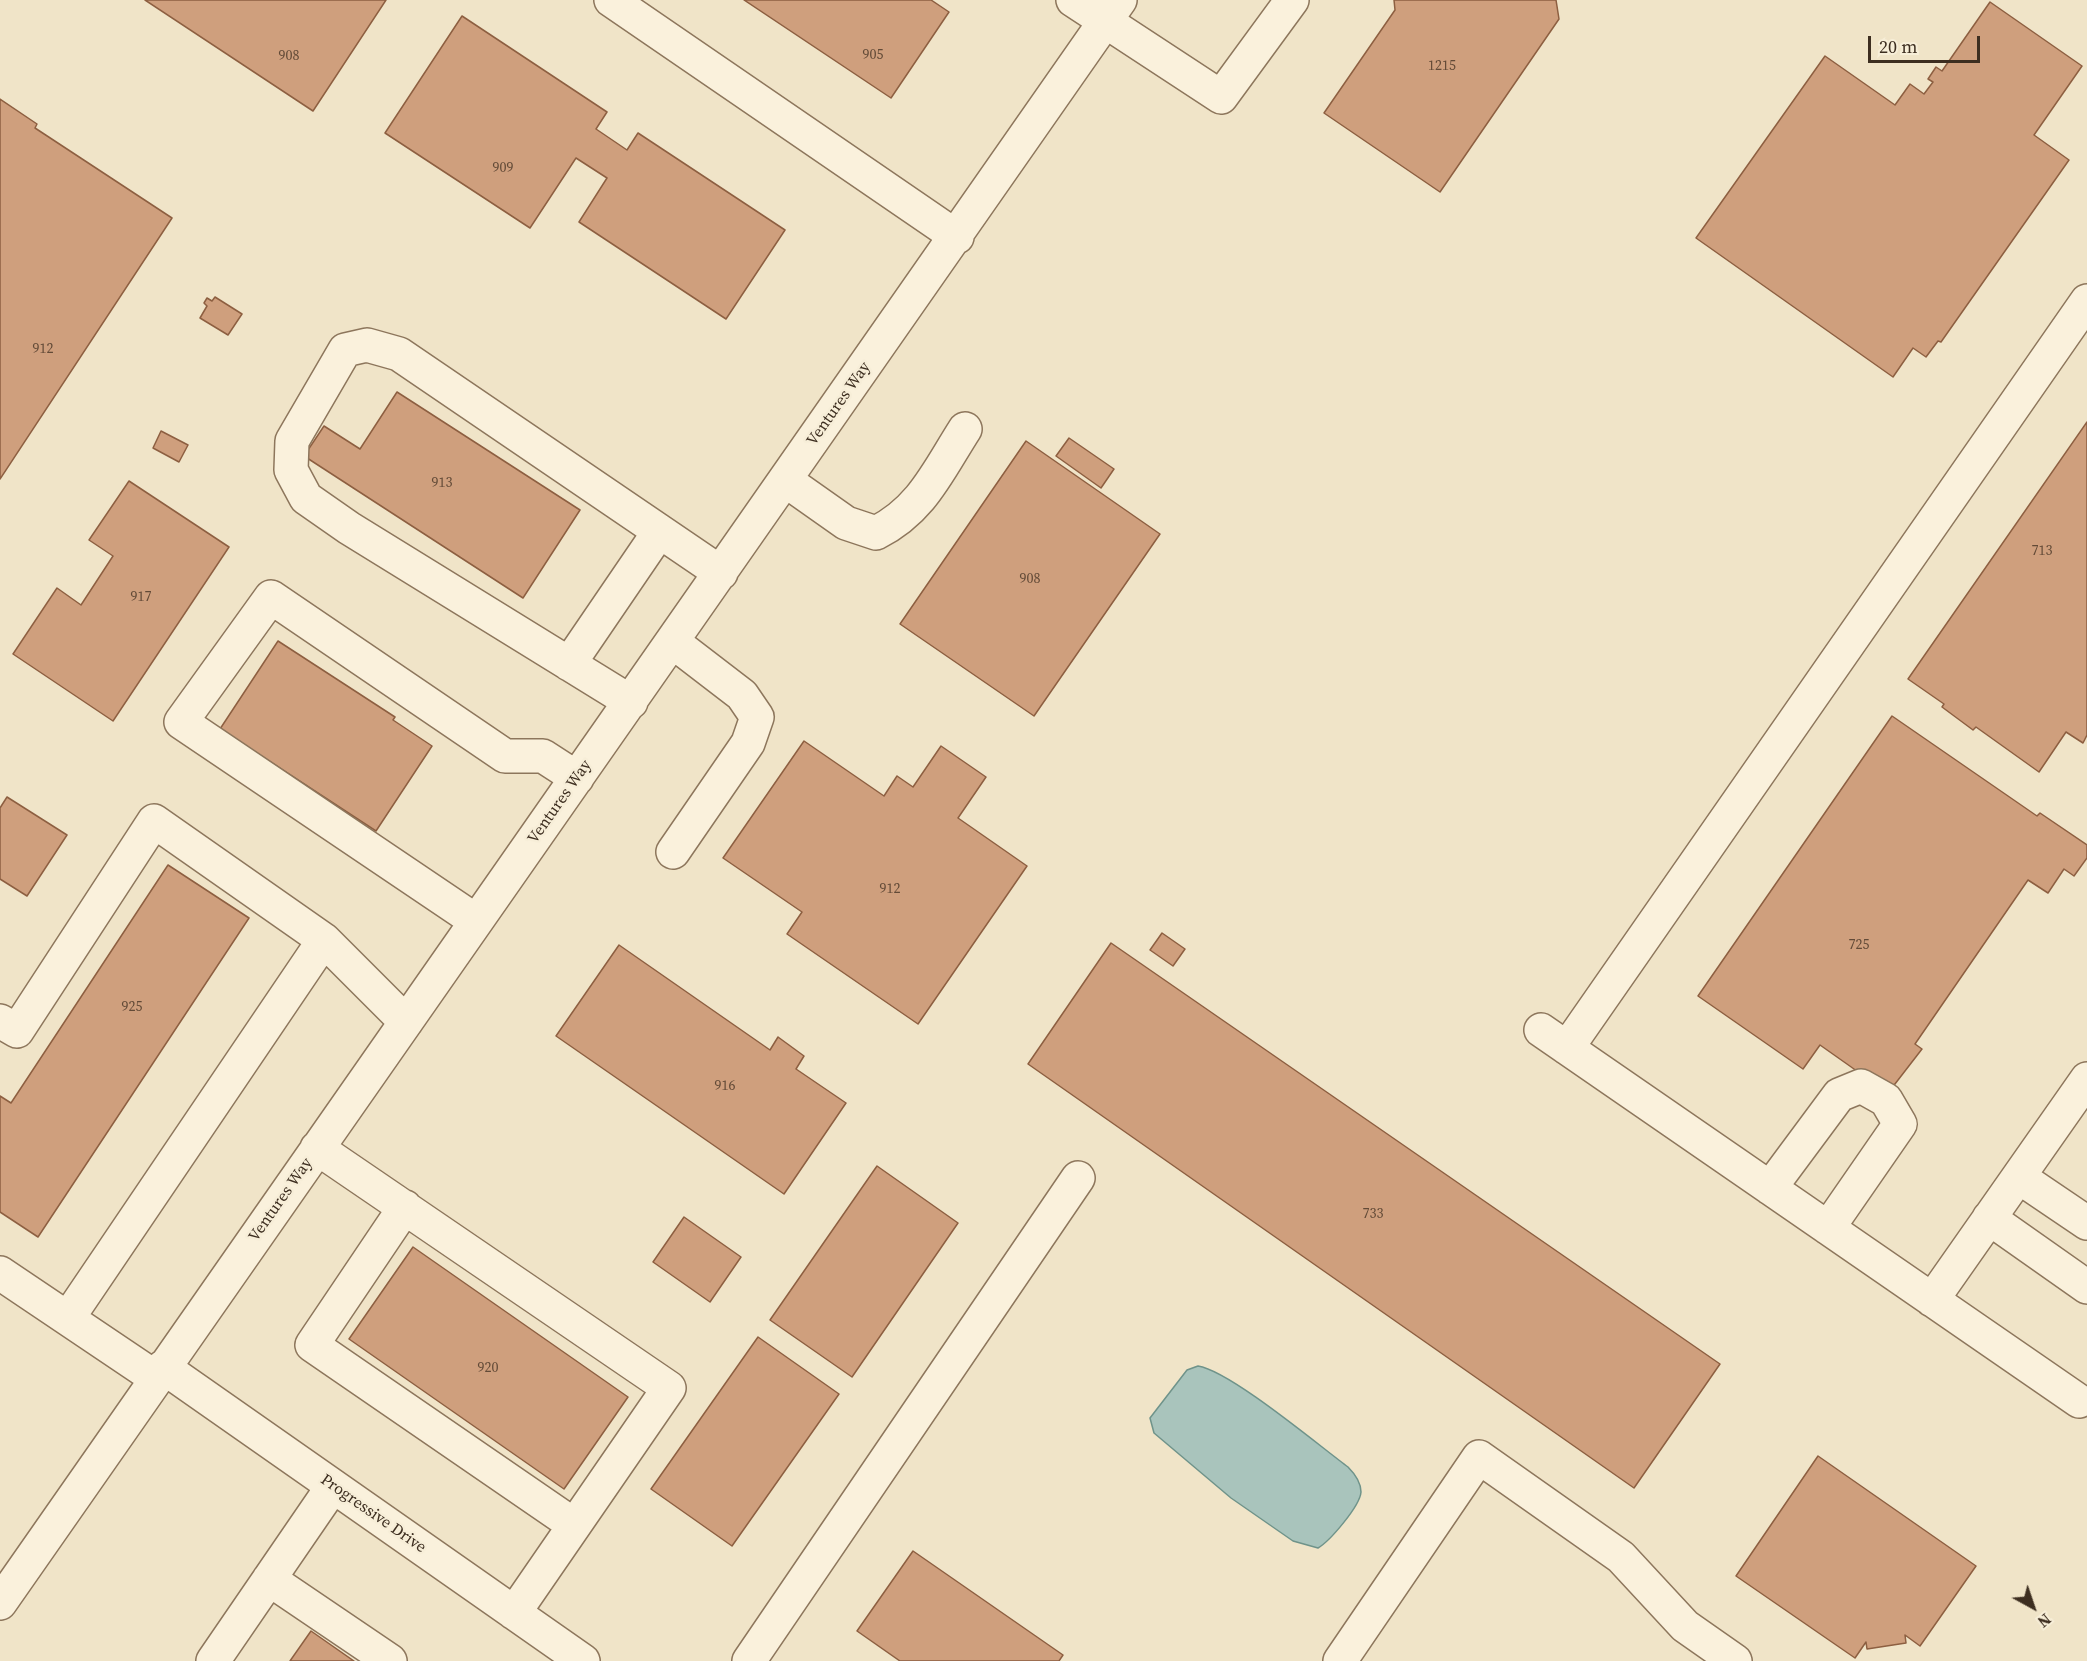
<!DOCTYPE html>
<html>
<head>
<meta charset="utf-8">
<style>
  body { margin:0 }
  #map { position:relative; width:2087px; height:1661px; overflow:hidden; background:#f0e4c8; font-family:"Source Serif 4",serif }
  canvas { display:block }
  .north { position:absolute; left:2003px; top:1577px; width:60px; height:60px; -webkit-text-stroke:4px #f7eed8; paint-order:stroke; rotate:140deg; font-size:16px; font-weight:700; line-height:24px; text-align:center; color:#3d2e20 }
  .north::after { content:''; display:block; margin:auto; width:21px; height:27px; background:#3d2e20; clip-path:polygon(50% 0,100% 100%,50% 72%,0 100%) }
  .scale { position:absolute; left:1868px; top:36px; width:112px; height:27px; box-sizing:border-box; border:3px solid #3d2e20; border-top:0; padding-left:8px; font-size:18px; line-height:21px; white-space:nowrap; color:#3d2e20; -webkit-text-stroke:4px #f7eed8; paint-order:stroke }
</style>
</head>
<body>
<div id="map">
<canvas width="2087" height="1661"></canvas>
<div class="north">N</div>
<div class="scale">20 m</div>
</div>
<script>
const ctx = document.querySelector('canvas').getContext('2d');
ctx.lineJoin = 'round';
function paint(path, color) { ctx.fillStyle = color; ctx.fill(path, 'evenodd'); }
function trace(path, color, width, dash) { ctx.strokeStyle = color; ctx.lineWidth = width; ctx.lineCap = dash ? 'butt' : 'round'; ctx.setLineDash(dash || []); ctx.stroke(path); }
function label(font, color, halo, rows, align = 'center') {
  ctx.font = font + ' "Source Serif 4",serif'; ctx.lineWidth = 5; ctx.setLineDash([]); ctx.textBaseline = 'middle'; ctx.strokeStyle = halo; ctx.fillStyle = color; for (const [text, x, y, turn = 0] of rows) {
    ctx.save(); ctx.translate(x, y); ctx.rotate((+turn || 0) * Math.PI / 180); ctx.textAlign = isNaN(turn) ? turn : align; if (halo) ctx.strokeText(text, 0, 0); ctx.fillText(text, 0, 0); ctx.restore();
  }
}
const water = new Path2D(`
  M1198,1366C1230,1371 1317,1444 1348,1467C1355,1474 1361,1482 1361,1492C1360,1506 1330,1541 1318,1548L1293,1541L1231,1498L1154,1433L1150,1418L1187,1370Z`);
paint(water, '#a9c4bc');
trace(water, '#6f938a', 1.5);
const building = new Path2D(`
  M145,0H386L313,111Z
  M744,0H931L949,12L891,98Z
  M1394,0H1556L1559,19L1440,192L1324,113L1395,10Z
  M1990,2L2082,66L2034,135L2069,160L1941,342L1938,341L1926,357L1913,348L1893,377L1696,238L1825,56L1895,105L1910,84L1924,94L1933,82L1928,79L1936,67L1942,71Z
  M462,16L607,112L596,129L627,150L638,133L785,230L726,319L579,222L607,178L576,158L530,228L385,133Z
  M0,99L37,124L35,128L172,218L0,479Z
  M215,297L242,314L228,335L200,318L207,306L204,303L207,298L212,301Z
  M397,392L580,510L523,598L304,456L324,426L360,449Z
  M2087,422V735L2083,743L2066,732L2039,772L1976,727L1973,730L1942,707L1944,704L1908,679Z
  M161,431L188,445L179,462L153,448Z
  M1069,438L1114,469L1101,488L1056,456Z
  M1026,441L1160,534L1034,716L900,624Z
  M129,481L229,547L113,721L13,654L57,588L81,605L113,556L89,540Z
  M278,641L395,717L393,720L432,746L376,831L220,729Z
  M1892,716L2037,816L2040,813L2087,845V858L2074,876L2064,869L2048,893L2028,880L1915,1044L1922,1049L1888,1093L1820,1045L1803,1069L1698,996Z
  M804,741L884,796L897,776L913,787L941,746L986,777L958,818L1027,866L918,1024L787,934L802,912L723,858Z
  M7,797L67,835L27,896L0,879V808Z
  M168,865L249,918L38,1237L0,1212V1096L11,1103Z
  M1162,933L1185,949L1173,966L1150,950Z
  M1111,943L1720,1364L1634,1488L1028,1064Z
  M619,945L770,1050L778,1037L804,1056L796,1069L846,1103L784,1194L556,1036Z
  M877,1166L958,1223L852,1377L770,1320Z
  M684,1217L741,1257L710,1302L653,1262Z
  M413,1247L628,1397L564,1489L349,1339Z
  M758,1337L839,1394L732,1546L651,1489Z
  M1818,1456L1976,1566L1920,1646L1905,1635L1906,1643L1867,1649L1866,1642L1855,1658L1736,1576Z
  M913,1551L1063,1655L1059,1661H900L857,1631Z
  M311,1631L354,1661H290Z`);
paint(building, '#cf9f7d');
trace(building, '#8d5f41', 1.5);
const minor = new Path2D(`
  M611,0L957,237
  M1073,0L1221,97L1292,0
  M785,480L846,523L876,533C922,510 938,471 965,429
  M673,642L742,695L757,717L748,743L673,852
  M569,664L659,532
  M631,702L349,528L306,498L291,470L292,441L345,350L367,345L399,354L721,573
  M476,921L181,722L271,597L505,756H543L577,778
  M0,1021L17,1031L154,821L324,940L406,1022
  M1541,1030L2079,1401
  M1567,1048L2087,301
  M317,1148L669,1388L514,1613
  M2019,1177L2087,1223
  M1770,1188L1839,1095L1861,1086L1886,1100L1900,1124L1828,1228
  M405,1207L312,1345L574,1525
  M1989,1218L2087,1287
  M0,1273L156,1378
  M1932,1300L2087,1079
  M68,1318L324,940
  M163,1367L583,1661
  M269,1579L390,1661
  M0,1603L1120,0
  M213,1661L333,1486
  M749,1661L1078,1178
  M1340,1661L1479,1457L1621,1557L1685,1626L1735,1661`);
trace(minor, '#8d765c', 36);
trace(minor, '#faf1dc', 33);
label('14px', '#624a37', null, [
  ["905",873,55],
  ["908",289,56],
  ["1215",1442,66],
  ["909",503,168],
  ["912",43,349],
  ["913",442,483],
  ["713",2042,551],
  ["908",1030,579],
  ["917",141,597],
  ["912",890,889],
  ["725",1859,945],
  ["925",132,1007],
  ["916",725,1086],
  ["733",1373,1214],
  ["920",488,1368]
]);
label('16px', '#3d2e20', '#f7eed8', [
  ["Ventures Way",839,404,-55],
  ["Ventures Way",560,802,-55],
  ["Ventures Way",281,1200,-55],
  ["Progressive Drive",373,1514,35]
]);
</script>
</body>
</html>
